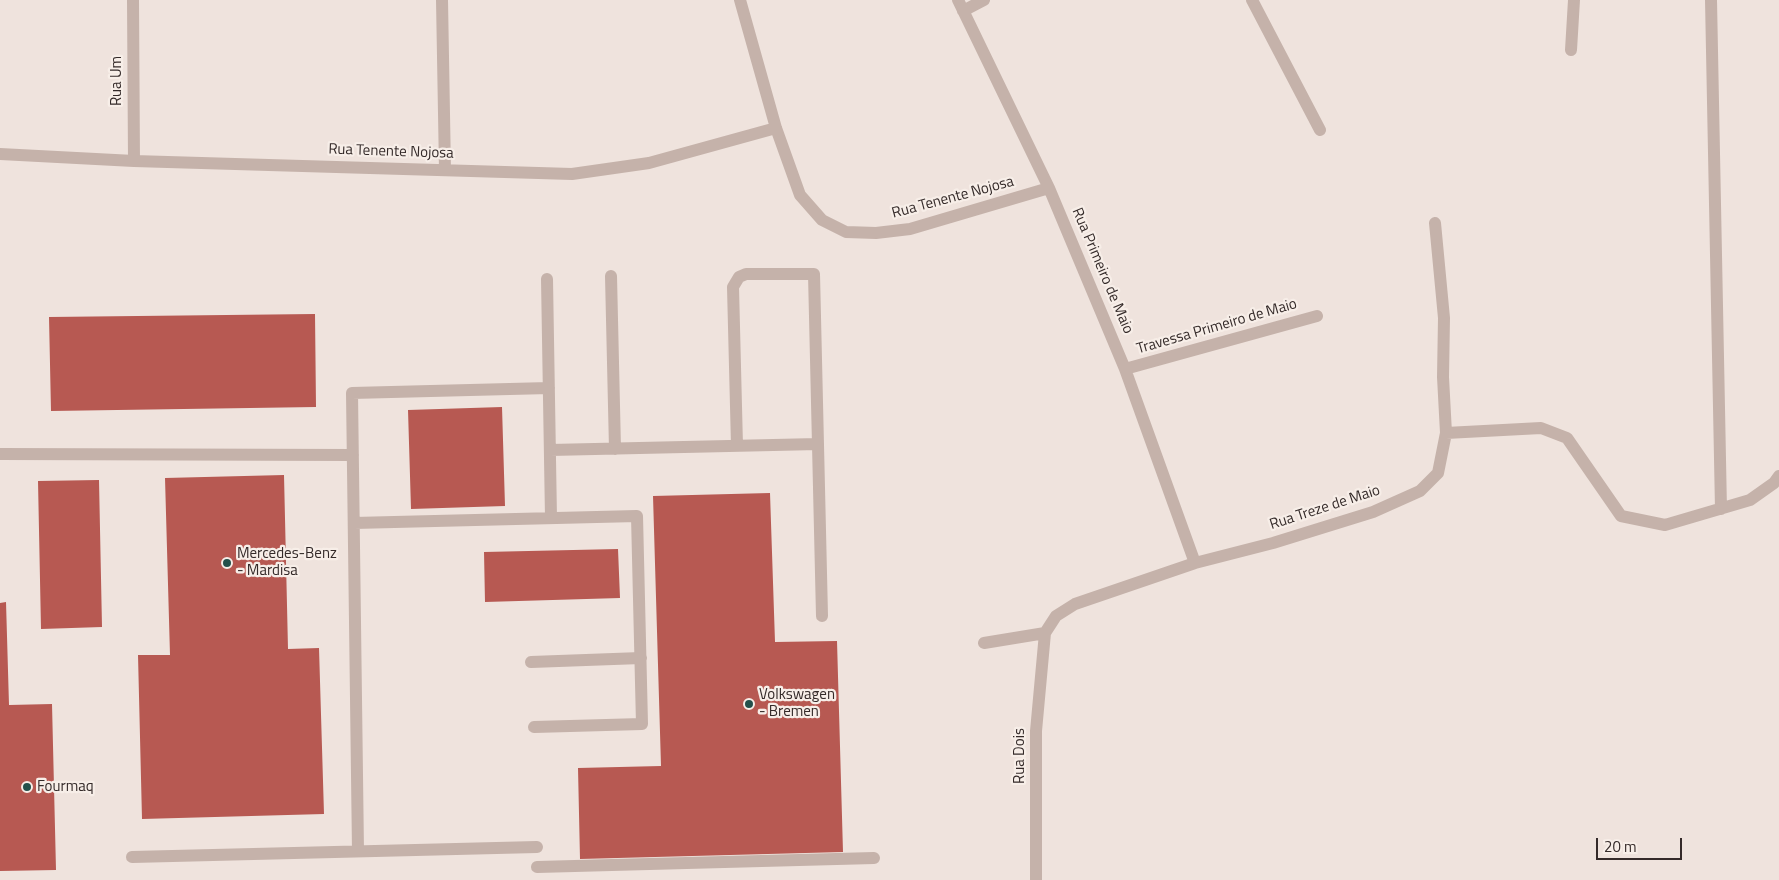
<!DOCTYPE html>
<html>
<head>
<meta charset="utf-8">
<style>
  body { margin:0 }
  #map { position:relative; width:1779px; height:880px; overflow:hidden; background:#efe3dd; font-family:"Titillium Web",sans-serif }
  canvas { display:block }
  .scale { position:absolute; left:1596px; top:838px; width:86px; height:22px; box-sizing:border-box; border:2px solid #342a29; border-top:0; padding-left:6px; font-size:15px; line-height:18px; white-space:nowrap; color:#342a29; -webkit-text-stroke:4px #f7eee8; paint-order:stroke }
</style>
</head>
<body>
<div id="map">
<canvas width="1779" height="880"></canvas>
<div class="scale">20 m</div>
</div>
<script>
const ctx = document.querySelector('canvas').getContext('2d');
ctx.lineJoin = 'round';
function paint(path, color) { ctx.fillStyle = color; ctx.fill(path, 'evenodd'); }
function trace(path, color, width, dash) { ctx.strokeStyle = color; ctx.lineWidth = width; ctx.lineCap = dash ? 'butt' : 'round'; ctx.setLineDash(dash || []); ctx.stroke(path); }
function label(font, color, halo, rows, align = 'center') {
  ctx.font = font + ' "Titillium Web",sans-serif'; ctx.lineWidth = 4.5; ctx.setLineDash([]); ctx.textBaseline = 'middle'; ctx.strokeStyle = halo; ctx.fillStyle = color; for (const [text, x, y, turn = 0] of rows) {
    ctx.save(); ctx.translate(x, y); ctx.rotate((+turn || 0) * Math.PI / 180); ctx.textAlign = isNaN(turn) ? turn : align; if (halo) ctx.strokeText(text, 0, 0); ctx.fillText(text, 0, 0); ctx.restore();
  }
}
paint(new Path2D(`
  M315,314L316,407L51,411L49,317Z
  M502,407L505,506L411,509L408,410Z
  M284,475L288,649L319,648L324,814L142,819L138,655H170L165,478Z
  M99,480L102,627L41,629L38,481Z
  M770,493L775,642L837,641L843,852L580,859L578,768L661,766L653,496Z
  M618,549L620,598L485,602L484,552Z
  M6,602L9,705L52,704L56,870L0,871V603Z`), '#b75952');
trace(new Path2D(`
  M133,0L134,161
  M442,0L445,170
  M740,0L776,128L800,195L822,220L846,232L876,233L910,229L1049,188
  M958,0L1049,188L1125,369L1195,563
  M1252,0L1320,130
  M1711,0L1721,509
  M963,11L984,0
  M1571,50L1574,0
  M0,154L134,161L572,174L649,163L776,128
  M611,276L615,449
  M547,279L551,518
  M1125,369L1317,316
  M1446,433L1541,428L1567,438L1621,516L1665,525L1750,500L1774,483L1779,476
  M737,446L733,287L739,277L746,274H814L822,616
  M550,450L818,444
  M0,454L353,455
  M354,523L637,516L642,724L534,727
  M984,643L1045,633L1056,616L1075,604L1195,563L1273,543L1373,512L1420,491L1438,473L1446,433L1443,377L1444,318L1435,223
  M531,662L641,658
  M358,851L352,393L549,388
  M132,857L537,847
  M537,867L874,858
  M1036,880V731L1045,633`), '#c5b2aa', 12);
for (const [x, y, r, color] of [
  [227,563,5,"#23504b"],
  [749,704,5,"#23504b"],
  [27,787,5,"#23504b"]
]) { const dot = new Path2D(); dot.arc(x, y, r, 0, 2 * Math.PI); ctx.fillStyle = color; ctx.fill(dot); trace(dot, '#f7eee8', 2); }
label('15px', '#342a29', '#f7eee8', [
  ["Rua Um",117,81,-90],
  ["Rua Tenente Nojosa",391,152,2],
  ["Rua Tenente Nojosa",953,198,-15],
  ["Rua Primeiro de Maio",1102,271,67],
  ["Travessa Primeiro de Maio",1217,327,-16],
  ["Rua Treze de Maio",1325,508,-18],
  ["Rua Dois",1020,756,-90]
]);
label('15px', '#342a29', '#f7eee8', [
  ["Mercedes-Benz",237,554],
  ["- Mardisa",237,571],
  ["Volkswagen",759,695],
  ["- Bremen",759,712],
  ["Fourmaq",37,787]
], 'left');
</script>
</body>
</html>
